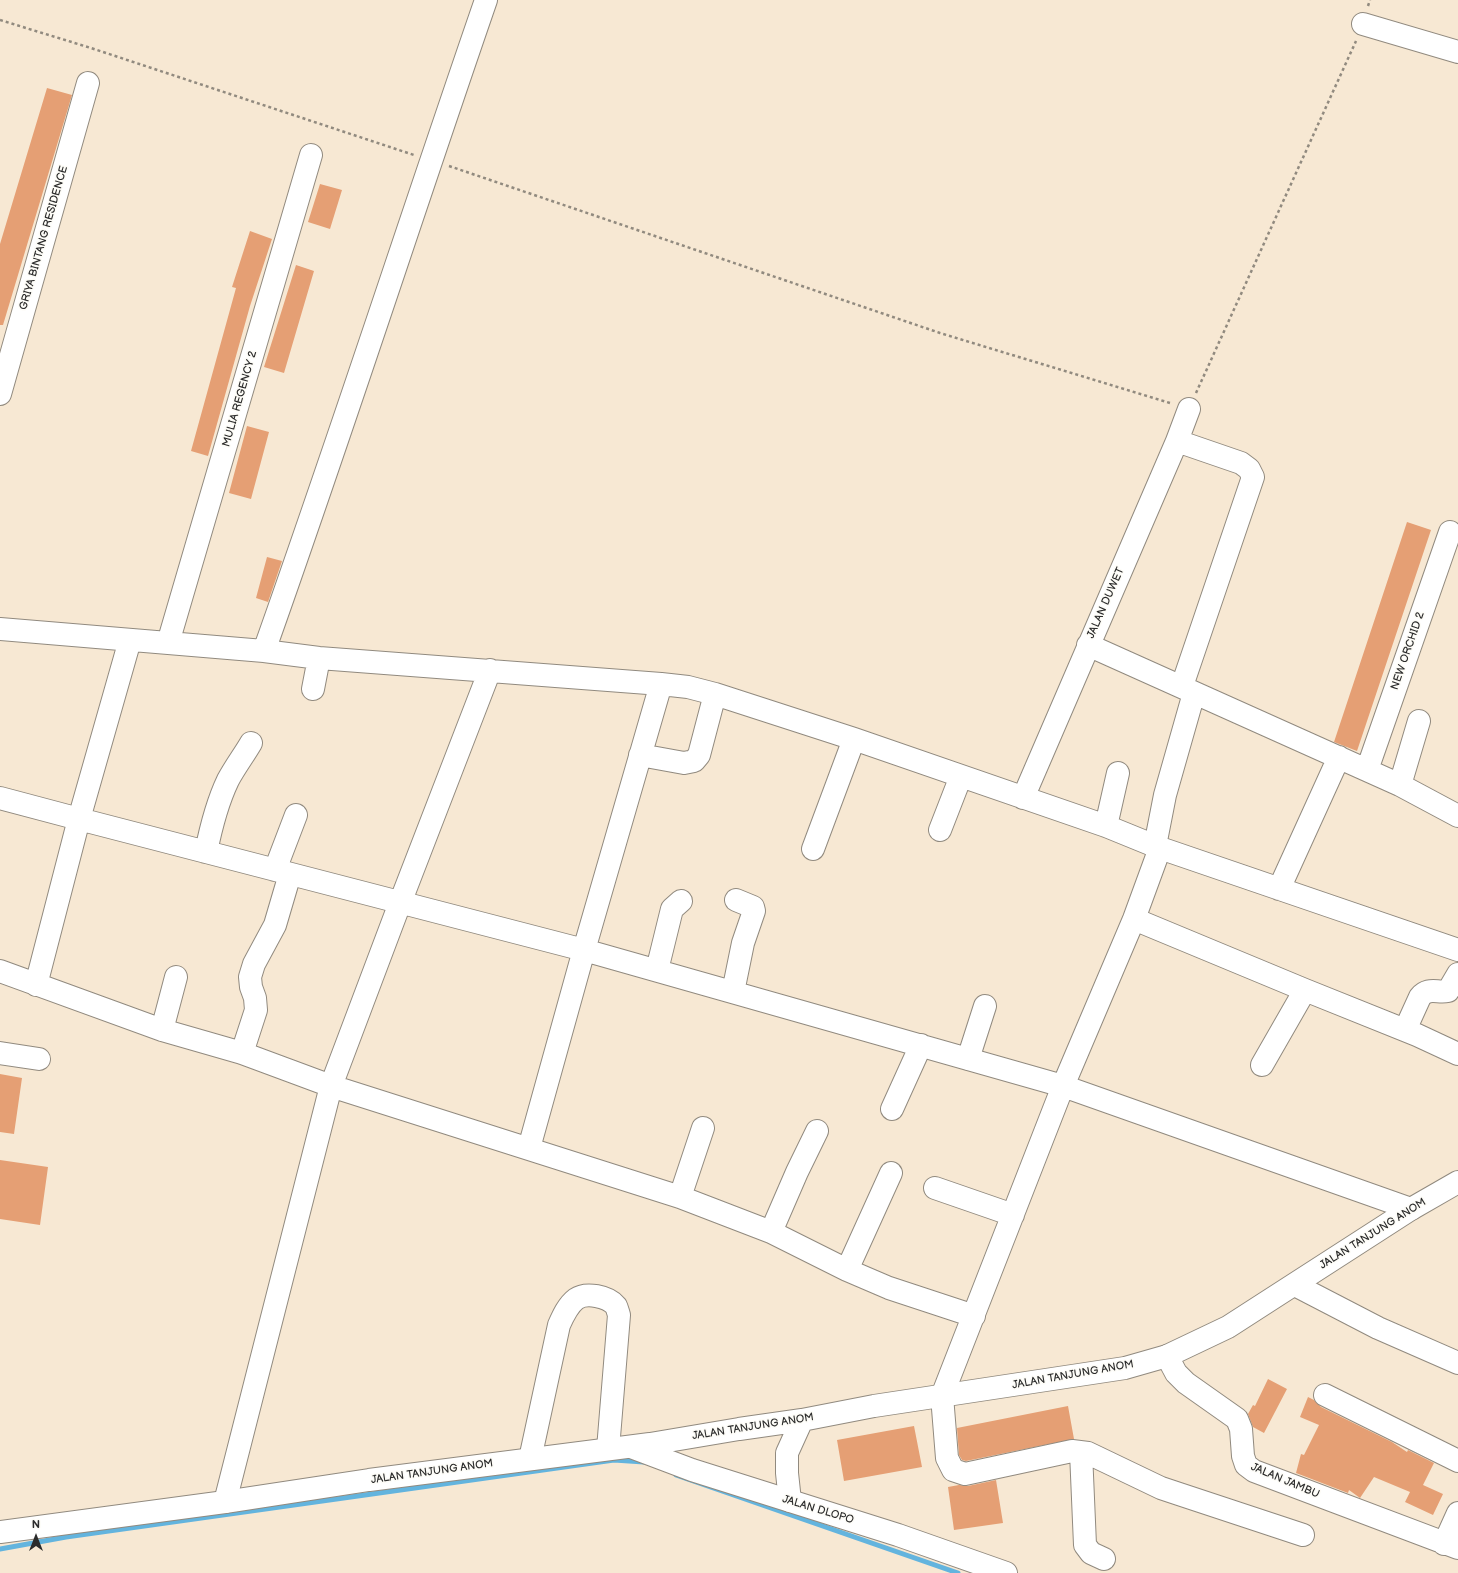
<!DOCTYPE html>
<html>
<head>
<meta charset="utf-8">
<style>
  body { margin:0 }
  #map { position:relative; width:1458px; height:1573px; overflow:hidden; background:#f7e8d3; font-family:"Balsamiq Sans",sans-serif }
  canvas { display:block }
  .north { position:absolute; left:16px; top:1517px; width:40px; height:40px; -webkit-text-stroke:3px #fdfcf7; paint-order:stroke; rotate:0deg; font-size:11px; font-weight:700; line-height:16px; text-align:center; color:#2b2b2b }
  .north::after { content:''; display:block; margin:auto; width:14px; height:18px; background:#2b2b2b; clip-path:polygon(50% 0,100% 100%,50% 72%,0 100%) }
</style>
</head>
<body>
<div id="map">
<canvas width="1458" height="1573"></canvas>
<div class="north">N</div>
</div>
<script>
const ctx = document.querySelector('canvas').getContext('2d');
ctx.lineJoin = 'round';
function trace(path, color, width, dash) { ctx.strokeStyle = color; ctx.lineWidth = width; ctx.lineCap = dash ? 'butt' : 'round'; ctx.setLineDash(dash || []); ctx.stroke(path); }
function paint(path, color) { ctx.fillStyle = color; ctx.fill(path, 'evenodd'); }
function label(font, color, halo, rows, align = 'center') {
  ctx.font = font + ' "Balsamiq Sans",sans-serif'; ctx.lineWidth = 3; ctx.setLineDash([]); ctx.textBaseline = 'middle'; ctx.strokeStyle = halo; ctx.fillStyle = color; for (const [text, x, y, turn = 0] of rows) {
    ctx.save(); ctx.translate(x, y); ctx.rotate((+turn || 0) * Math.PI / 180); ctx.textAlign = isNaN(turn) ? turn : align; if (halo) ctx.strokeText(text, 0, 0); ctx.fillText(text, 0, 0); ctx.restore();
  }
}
trace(new Path2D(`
  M676,1475L958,1573
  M0,1549L66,1537L614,1460L644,1462`), '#63b4de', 5);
paint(new Path2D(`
  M47,88L72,95L3,325H0V244Z
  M320,184L342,190L330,229L308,222Z
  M250,231L272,239L250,306L208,456L191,451L236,288L232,287Z
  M296,265L314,271L284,373L264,367Z
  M247,426L269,432L251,499L229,493Z
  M1407,522L1431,530L1357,751L1334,742Z
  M267,557L282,561L268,602L256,598Z
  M0,1074L22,1078L14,1134L0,1132Z
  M0,1160L48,1167L40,1225L0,1219Z
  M1268,1379L1287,1389L1264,1433L1253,1427L1248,1414L1253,1405L1255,1406Z
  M1308,1397L1314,1400L1321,1407L1392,1442L1407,1452L1408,1450L1434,1463L1423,1485L1443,1494L1433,1515L1405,1502L1410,1492L1374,1477L1360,1498L1349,1490L1348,1493L1296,1473L1301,1454L1304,1455L1319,1425L1300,1417Z
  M1068,1406L1074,1439L966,1461L962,1460L959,1455L957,1428Z
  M914,1426L922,1467L844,1481L837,1440Z
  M996,1480L1003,1523L954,1530L948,1487L959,1485L968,1486Z`), '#e59f74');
const minor = new Path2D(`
  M1363,24L1458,52
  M0,394L88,83
  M1177,441L1241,463L1249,469L1253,477L1182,686
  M0,629L264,651L319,658L661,684L688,687L715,694L854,739L1106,826L1160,848L1458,950
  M168,643L311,155
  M1088,645L1400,785L1458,816
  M264,651C341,435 411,217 486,0
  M313,689L319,658
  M640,755L684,763L694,761L699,755L715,694
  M1367,770L1450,532
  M1400,785L1419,721
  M0,798L79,819L584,950L1063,1086L1411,1209
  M1023,798L1177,441L1189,409
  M1106,826L1118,773
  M940,830L961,776
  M1155,846L1165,795L1194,693
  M1160,848L1134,919L1063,1086L942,1396L947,1458L953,1470L965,1474L1072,1451L1088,1453L1161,1488L1179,1494L1303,1535
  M813,849L854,739
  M206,852C211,827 217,803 228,780C235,767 244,755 251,743
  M275,870L296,815
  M1279,889L1339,757
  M1134,919L1305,990L1417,1035L1458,1054
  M657,970L672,909L681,901
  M0,971L162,1030L242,1053L331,1086L680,1197L771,1232L847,1270L889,1288L974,1316
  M36,985L79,819L130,640
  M733,992L743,943L754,911L753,907L736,900
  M162,1030L176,977
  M1405,1030L1420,997C1428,987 1437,993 1448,991L1458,974
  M0,1053L39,1059
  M242,1053L256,1010L255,998L251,987L250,977L254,964L275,925L290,874
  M968,1059L985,1006
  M1262,1065L1305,990
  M892,1109L921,1045
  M529,1148L584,950L661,684
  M935,1188L1013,1215
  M680,1197L703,1128
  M771,1232L797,1172L817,1131
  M847,1270L891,1173
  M1295,1285L1378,1328L1458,1363
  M1167,1356L1176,1373L1186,1383L1237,1419L1241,1429L1243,1456L1246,1465L1254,1471L1458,1548
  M1325,1395L1458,1461
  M631,1447L692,1470L898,1535L1006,1573
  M1081,1452L1085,1545L1091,1553L1104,1559
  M530,1459L559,1325C563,1316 568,1305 576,1299C586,1292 608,1296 616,1306C617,1308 618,1312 619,1315L608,1449
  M225,1502L331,1086L400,903L490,670
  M1444,1544L1458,1513`);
const major = new Path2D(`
  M790,1501L787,1473V1453L802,1420
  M0,1532L225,1502L369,1480L650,1444L739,1429L802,1420L874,1406L1125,1368L1167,1356L1228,1327L1411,1209L1458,1182`);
trace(minor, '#918a7f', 24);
trace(major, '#918a7f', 24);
trace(new Path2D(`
  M1368,6L1370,0
  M0,20L91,48L414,155
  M449,166L940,333L1170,403
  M1196,393L1356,41`), '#918a7f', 2.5, [3, 3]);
trace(minor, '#fff', 22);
trace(major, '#fff', 22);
label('11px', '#2b2b2b', '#fdfcf7', [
  ["GRIYA BINTANG RESIDENCE",44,238,-74],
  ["MULIA REGENCY 2",240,399,-74],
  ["JALAN DUWET",1106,603,-66],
  ["NEW ORCHID 2",1408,651,-71],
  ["JALAN TANJUNG ANOM",1373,1234,-32],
  ["JALAN TANJUNG ANOM",1073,1375,-10],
  ["JALAN TANJUNG ANOM",753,1427,-9],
  ["JALAN TANJUNG ANOM",432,1472,-8],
  ["JALAN JAMBU",1285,1481,23],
  ["JALAN DLOPO",818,1510,17]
]);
</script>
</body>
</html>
